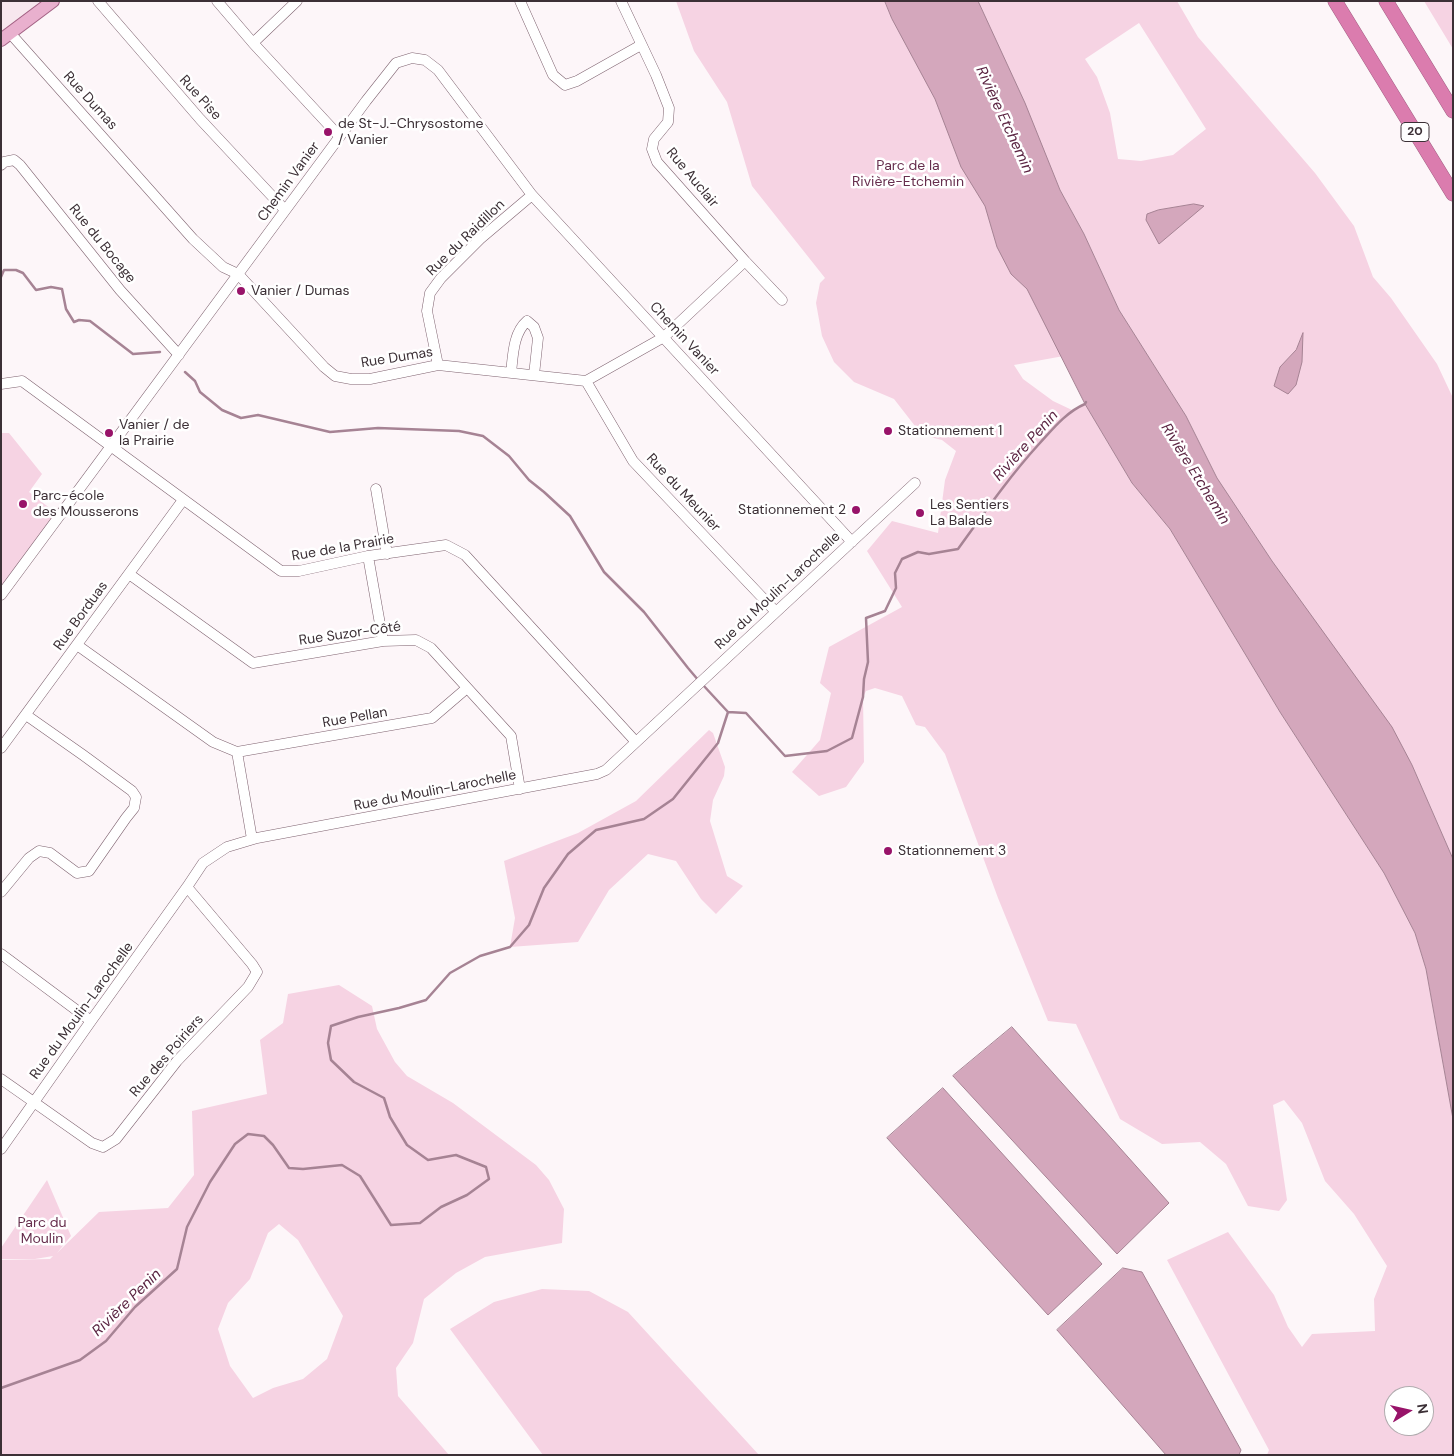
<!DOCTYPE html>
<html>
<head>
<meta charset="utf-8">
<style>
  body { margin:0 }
  #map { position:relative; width:1454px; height:1456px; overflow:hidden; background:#fdf6f9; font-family:"DM Sans",sans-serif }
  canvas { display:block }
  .frame { position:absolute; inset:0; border:2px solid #3c3036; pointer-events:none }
  .north { position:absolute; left:1384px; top:1386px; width:50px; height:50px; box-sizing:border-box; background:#fff; border:1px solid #b1acaf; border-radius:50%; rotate:81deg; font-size:14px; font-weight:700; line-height:20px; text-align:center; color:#3c3036 }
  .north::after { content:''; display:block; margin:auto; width:18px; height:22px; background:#981369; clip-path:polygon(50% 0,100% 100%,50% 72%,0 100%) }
</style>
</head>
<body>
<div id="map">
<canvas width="1454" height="1456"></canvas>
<div class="frame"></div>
<div class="north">N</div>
</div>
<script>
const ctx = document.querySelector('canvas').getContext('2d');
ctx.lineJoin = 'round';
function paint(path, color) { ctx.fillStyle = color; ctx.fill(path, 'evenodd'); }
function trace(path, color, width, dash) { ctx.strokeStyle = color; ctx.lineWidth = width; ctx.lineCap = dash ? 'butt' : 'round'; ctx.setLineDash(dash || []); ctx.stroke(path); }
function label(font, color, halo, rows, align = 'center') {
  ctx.font = font + ' "DM Sans",sans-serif'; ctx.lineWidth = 5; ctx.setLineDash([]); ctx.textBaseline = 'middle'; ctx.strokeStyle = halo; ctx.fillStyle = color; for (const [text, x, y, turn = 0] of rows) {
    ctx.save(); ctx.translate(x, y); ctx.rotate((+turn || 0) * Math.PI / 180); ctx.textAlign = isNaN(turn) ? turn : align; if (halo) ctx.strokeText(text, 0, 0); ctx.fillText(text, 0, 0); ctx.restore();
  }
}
paint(new Path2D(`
  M1,1H52L1,41Z`), '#f7e7ee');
paint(new Path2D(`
  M676,1H931L1097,350L1014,365L1023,379L1053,401L1072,410L1085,404L1132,483L1170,529L1280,712L1384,873L1415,933L1426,969L1453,1119V1455H1267L1269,1450L1167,1260L1228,1232L1274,1295L1288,1327L1302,1347L1312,1334L1375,1331L1374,1299L1387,1266L1354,1214L1325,1181L1302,1123L1284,1100L1273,1105L1287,1200L1279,1211L1248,1206L1226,1164L1200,1142L1162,1144L1120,1119L1076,1024L1048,1021L998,898L945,754L925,727L916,725L902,696L875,688L866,691L863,697L864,762L846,787L819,796L792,772L820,740L831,693L820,683L829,647L902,607L867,551L892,521L938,533L945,480L956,451L942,440L922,435L894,399L854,382L834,362L822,336L816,303L820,283L825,278L752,186L727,102L694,51ZM1394,1396H1424V1426H1394Z
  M978,1H1177L1198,37L1315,173L1354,226L1373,277L1391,298L1437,364L1453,398V859L1412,765L1272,561L1217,478L1186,416L1119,310L1084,234L1060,190ZM1139,23L1206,129L1173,155L1141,161L1118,159L1110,113L1097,77L1085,59ZM1302,335L1288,394L1280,368L1296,350Z
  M1424,1H1453V49Z
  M1,433H9L42,474L29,492L60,516L1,595Z
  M709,730L713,733L725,767L724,776L713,800L710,821L727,876L743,886L716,914L701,899L676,861L648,854L609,890L578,942L510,947L515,918L504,861L578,833L636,801Z
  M339,985L372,1006L377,1029L395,1062L407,1076L453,1103L536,1165L549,1180L564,1209L562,1243L485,1257L456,1273L424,1299L413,1343L396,1368L398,1396L449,1455H1V1260L50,1259L53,1256L35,1259H1V1248L47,1180L71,1236L57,1253L99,1212L168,1208L194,1175L192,1111L267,1094L260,1040L283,1023L288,994ZM279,1224L298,1240L343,1316L327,1359L303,1379L273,1388L253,1398L230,1366L218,1329L228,1303L250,1279L268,1233Z
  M542,1289L589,1291L628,1312L759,1455H543L450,1329L494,1302Z`), '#f6d3e3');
const water = new Path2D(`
  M885,1H978L1025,103L1060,190L1084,234L1119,310L1186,416L1217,478L1272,561L1392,727L1412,765L1453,859V1119L1426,969L1415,933L1384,873L1280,712L1170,529L1132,483L1085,404L1027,289L1011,274L997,247L985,206L961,167L935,99L892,19Z
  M1194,204L1204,206L1159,244L1146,220L1147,214L1158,210Z
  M1303,333L1302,362L1296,385L1288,394L1274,386L1280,367L1296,350Z
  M1012,1027L1169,1203L1117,1254L953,1076Z
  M943,1088L1102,1264L1048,1315L887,1138Z
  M1123,1268L1142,1272L1241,1450L1239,1455H1166L1057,1330Z`);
paint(water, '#d4a7bc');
trace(water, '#a68394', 1);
trace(new Path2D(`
  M1,277L4,270H16L23,273L36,290L51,287L62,289L66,309L74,322L79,320L90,321L133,354L160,352
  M185,372L195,381L200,392L222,410L241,418L258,415L330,432L378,428L459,431L483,436L509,456L529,480L544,492L570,516L604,572L644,612L688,668L699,681
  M703,685L728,712
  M1,1388L80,1360L106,1341L135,1307L177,1269L187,1227L210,1182L235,1144L248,1134L264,1136L273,1145L289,1168L303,1169L342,1165L360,1176L391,1225L420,1223L441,1207L467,1195L489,1179L486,1167L456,1155L428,1160L407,1145L390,1117L384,1098L354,1082L331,1060L328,1043L331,1026L358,1017L399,1008L426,1000L450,973L480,956L510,947L529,925L544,888L568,854L596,830L644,819L673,799L718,743L728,712L746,713L785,756L827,751L852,738L863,697L864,679L868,662L866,618L885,611L896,588L895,573L902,559L918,552L929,554L958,549C984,513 1009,477 1039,444C1052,430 1066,412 1085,404L1086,402`), '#a68394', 2.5);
const minor = new Path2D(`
  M98,1L200,119L285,210
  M217,1L253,43L339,136
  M520,1L553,75L565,85L577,81L641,45
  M621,1L656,75L669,108L668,122L654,139L652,149L657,162L745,261L782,300
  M10,33L193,239L223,267L238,274L324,367L335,376L351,379H370L438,365L586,381L664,337L745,261
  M253,43L297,1
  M1,165L4,162L14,160L20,165L120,290L179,355
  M438,365L427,311L430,293L441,278L480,239L532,195
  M511,373C513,356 513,333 527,321L534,327L538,338L534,375
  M586,381L633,461L776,612
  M1,384L22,381L281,571H299L368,556L446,545L465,555L636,742
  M376,489L387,554
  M368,556L383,641
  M129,574L253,663L383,641L416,640L431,648L511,736L520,789
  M1,595L366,101L396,63L412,58L425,60L438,70L532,195L852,542
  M77,645L213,742L237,752L432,718L467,688
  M1,748L183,500
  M237,752L252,839
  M1,892L29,858L39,851L50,853L77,873L89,871L126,818L134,808L136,797L132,791L83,755L26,715
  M1,954L91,1021
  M1,1079L92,1143L103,1147L116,1139L177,1061L248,987L257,972L252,964L187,887
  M1,1149L91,1021L187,887L203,863L227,847L257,838L597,774L606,770L915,483`);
const major = new Path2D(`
  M1,40L53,1`);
const highway = new Path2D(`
  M1335,1L1453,194
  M1386,1L1453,111`);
trace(minor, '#7f6370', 11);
trace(major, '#a36184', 14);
trace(highway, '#a36184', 15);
trace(minor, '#fff', 10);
trace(major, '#e9b0ce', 12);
trace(highway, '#db7cae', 14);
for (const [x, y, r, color] of [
  [328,132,5,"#981369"],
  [241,291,5,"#981369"],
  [888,431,5,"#981369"],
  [109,433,5,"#981369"],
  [23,504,5,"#981369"],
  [856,510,5,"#981369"],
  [920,513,5,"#981369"],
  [888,851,5,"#981369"]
]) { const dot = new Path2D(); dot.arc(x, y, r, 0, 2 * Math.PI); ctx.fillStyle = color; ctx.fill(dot); trace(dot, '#fff', 2); }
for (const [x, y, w] of [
  [1415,132,28]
]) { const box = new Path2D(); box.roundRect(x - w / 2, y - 9.5, w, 19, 4); ctx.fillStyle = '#fff'; ctx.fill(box); trace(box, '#3c3036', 1); }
label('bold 12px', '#3c3036', null, [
  ["20",1415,132]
]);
label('14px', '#3c3036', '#fff', [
  ["Rue Pise",200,98,48],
  ["Rue Dumas",90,101,48],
  ["Rue Auclair",692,178,50],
  ["Chemin Vanier",289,182,-54],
  ["Rue du Raidillon",466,238,-44],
  ["Rue du Bocage",102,244,51],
  ["Chemin Vanier",684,339,47],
  ["Rue Dumas",397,358,-9],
  ["Rue du Meunier",683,493,47],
  ["Rue de la Prairie",343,548,-10],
  ["Rue du Moulin-Larochelle",778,591,-43],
  ["Rue Borduas",81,616,-54],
  ["Rue Suzor-Côté",350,634,-8],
  ["Rue Pellan",355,718,-10],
  ["Rue du Moulin-Larochelle",435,791,-11],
  ["Rue du Moulin-Larochelle",82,1011,-54],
  ["Rue des Poiriers",167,1056,-49]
]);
label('14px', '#3c3036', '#fff', [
  ["de St-J.-Chrysostome",338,124],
  ["/ Vanier",338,140],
  ["Vanier / Dumas",251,291],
  ["Vanier / de",119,425],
  ["la Prairie",119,441],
  ["Stationnement 1",898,431],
  ["Parc-école",33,496],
  ["des Mousserons",33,512],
  ["Les Sentiers",930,505],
  ["La Balade",930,521],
  ["Stationnement 2",846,510,"right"],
  ["Stationnement 3",898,851]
], 'left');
label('14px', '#662e4d', '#fff', [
  ["Parc de la",908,166],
  ["Rivière-Etchemin",908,182],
  ["Parc du",42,1223],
  ["Moulin",42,1239]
]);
label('italic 15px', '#5b2442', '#fff', [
  ["Rivière Etchemin",1004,120,65],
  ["Rivière Penin",1026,446,-48],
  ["Rivière Etchemin",1195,474,58],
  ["Rivière Penin",127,1303,-44]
]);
</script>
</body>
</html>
